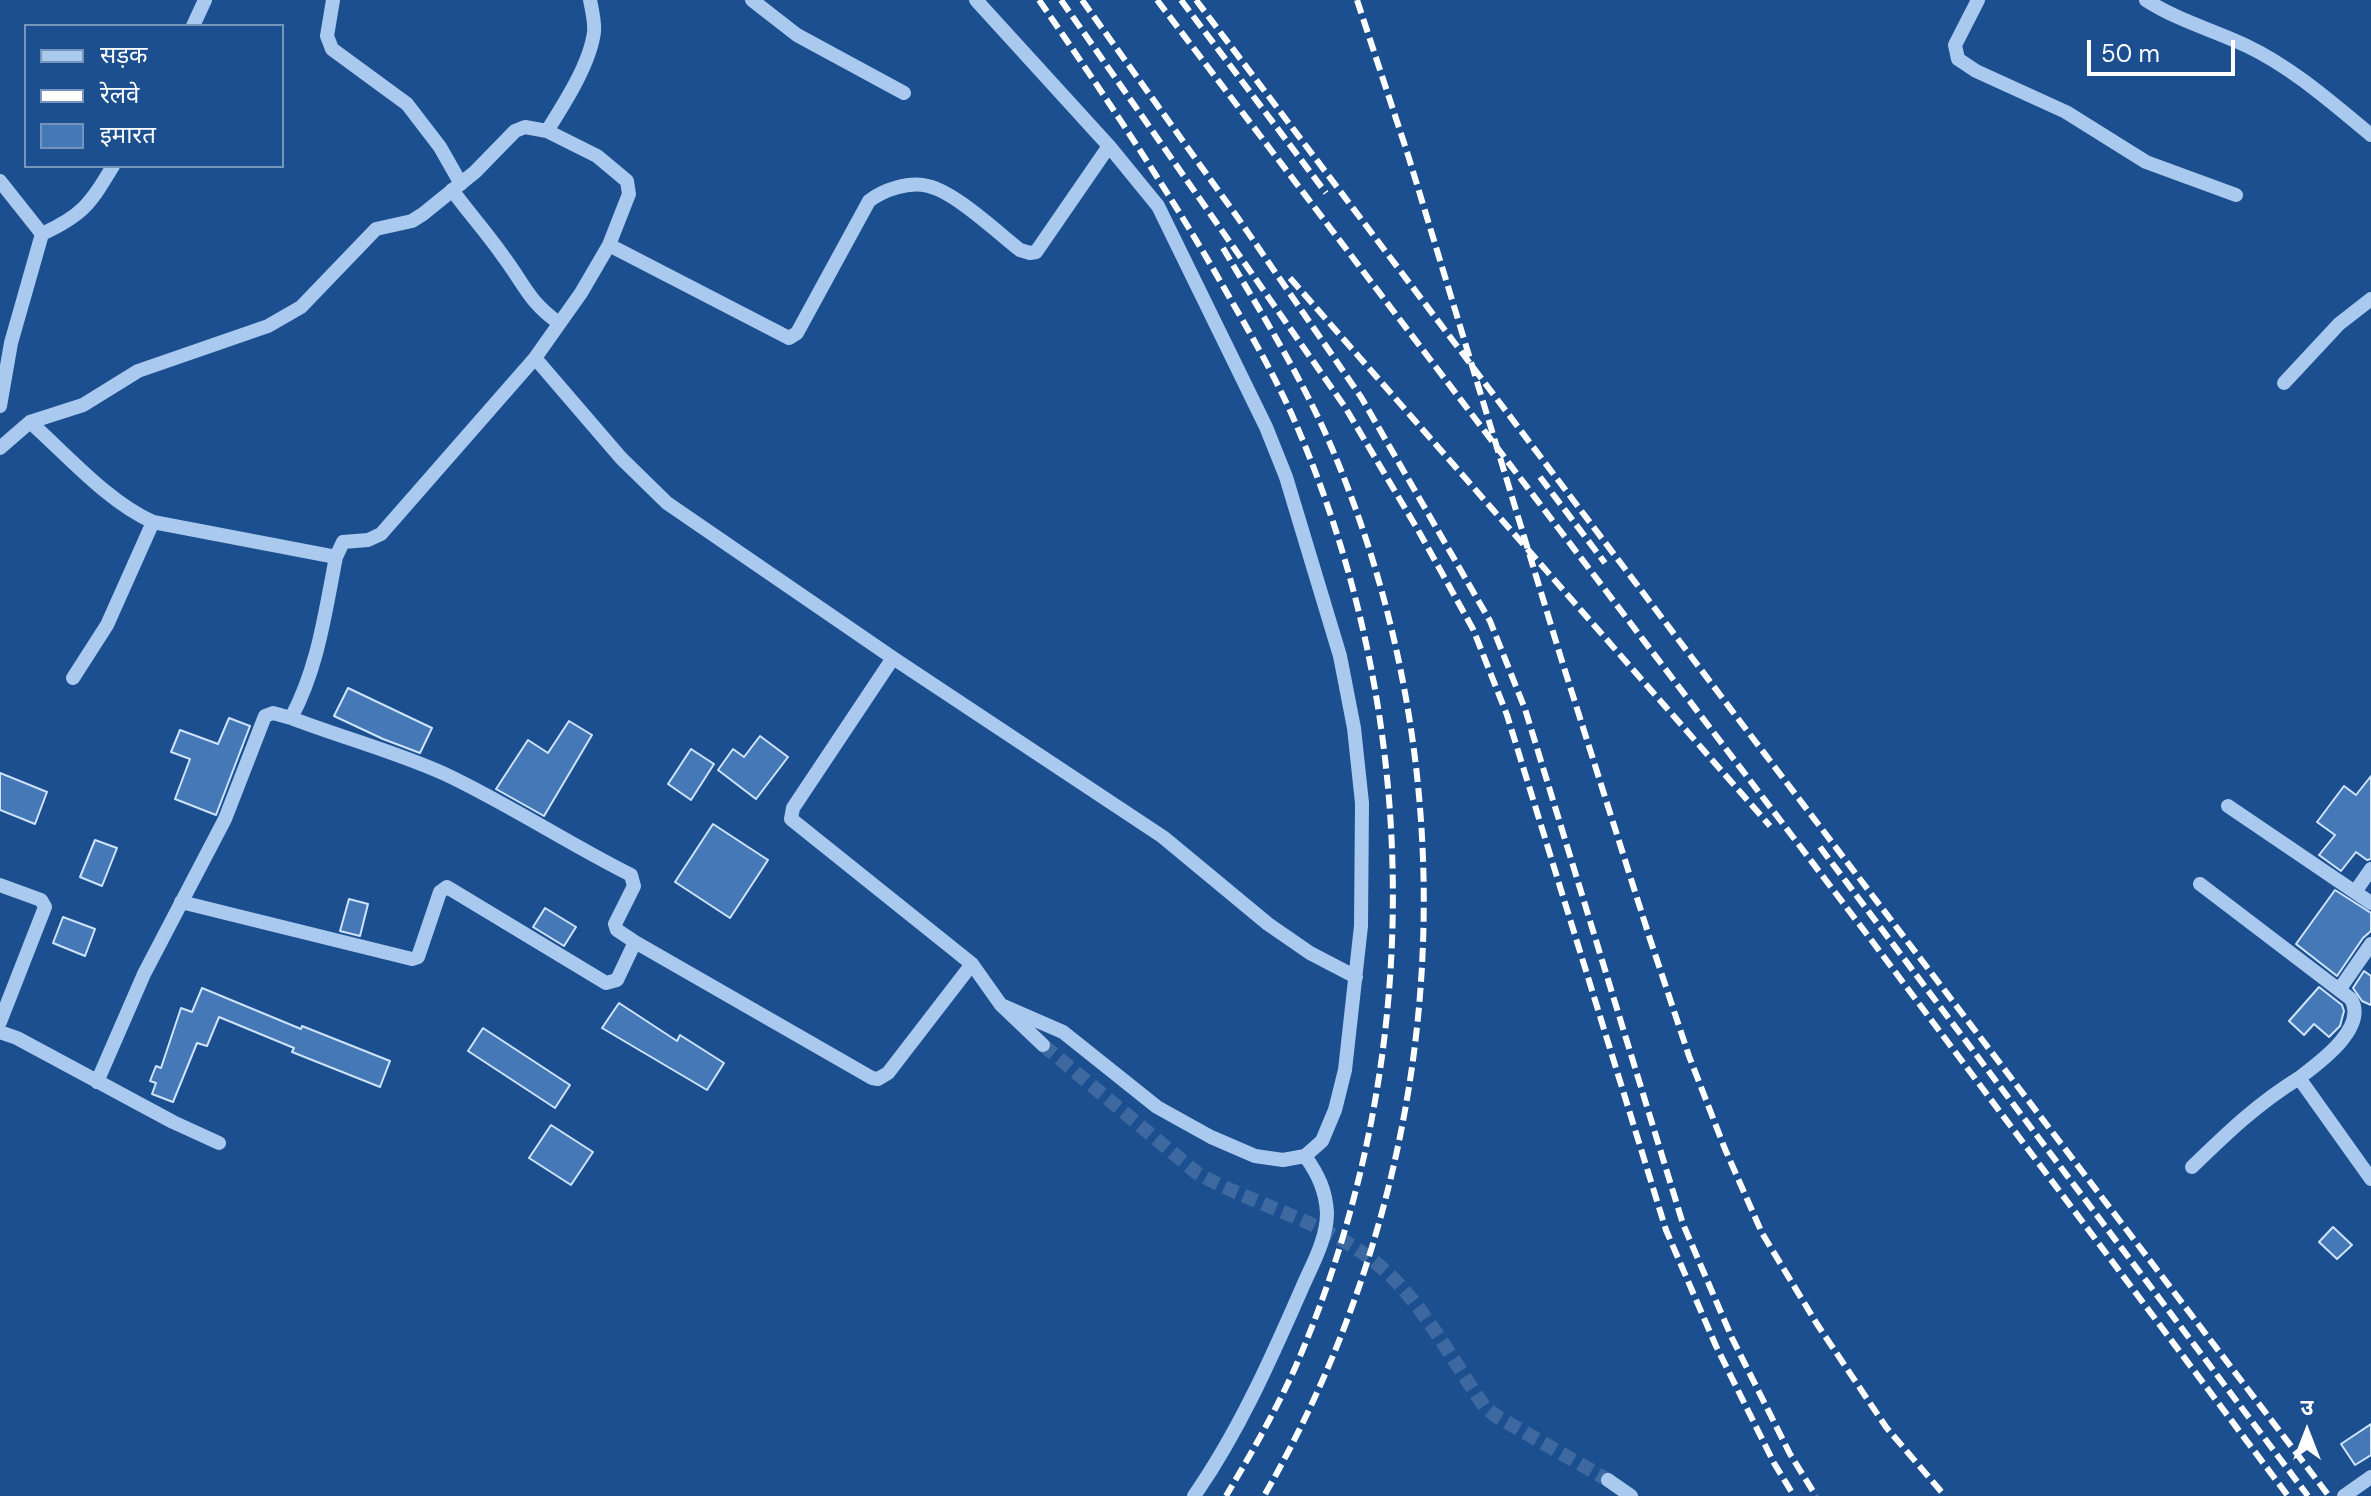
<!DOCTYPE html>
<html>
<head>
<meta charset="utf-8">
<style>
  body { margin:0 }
  #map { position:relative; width:2371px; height:1496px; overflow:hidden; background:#1b4f8f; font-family:"DM Sans","Noto Sans Devanagari",sans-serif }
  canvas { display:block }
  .legend { position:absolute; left:24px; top:24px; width:260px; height:144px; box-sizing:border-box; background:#1b4f8f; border:2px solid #7695bc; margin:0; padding:10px 14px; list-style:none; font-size:24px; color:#fff }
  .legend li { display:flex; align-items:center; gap:16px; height:40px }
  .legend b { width:40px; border:2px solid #7695bc }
  .north { position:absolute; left:2267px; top:1392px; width:80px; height:80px; -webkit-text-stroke:6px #1b4f8f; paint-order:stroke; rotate:0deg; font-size:22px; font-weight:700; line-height:32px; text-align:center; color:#fff }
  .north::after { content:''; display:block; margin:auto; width:28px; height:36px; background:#fff; clip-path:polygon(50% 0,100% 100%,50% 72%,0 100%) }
  .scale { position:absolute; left:2087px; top:40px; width:148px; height:36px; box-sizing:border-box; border:4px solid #fff; border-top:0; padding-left:10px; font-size:24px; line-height:28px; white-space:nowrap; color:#fff; -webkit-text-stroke:6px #1b4f8f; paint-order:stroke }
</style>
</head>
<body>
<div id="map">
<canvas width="2371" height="1496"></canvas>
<ul class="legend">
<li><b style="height:10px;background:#a9c9ee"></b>सड़क</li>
<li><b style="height:10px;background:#fff"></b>रेलवे</li>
<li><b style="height:22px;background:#4478b7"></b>इमारत</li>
</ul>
<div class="north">उ</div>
<div class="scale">50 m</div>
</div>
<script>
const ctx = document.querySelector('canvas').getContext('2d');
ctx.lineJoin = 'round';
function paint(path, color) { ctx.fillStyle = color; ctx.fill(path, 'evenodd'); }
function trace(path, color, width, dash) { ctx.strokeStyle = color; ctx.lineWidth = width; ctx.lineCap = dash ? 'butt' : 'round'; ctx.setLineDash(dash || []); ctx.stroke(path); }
const building = new Path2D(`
  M348,688L432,728L420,753L383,739L334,716Z
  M229,718L250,726L216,815L175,799L190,759L171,752L180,730L218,744Z
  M569,721L592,735L544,816L496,789L528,740L548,753Z
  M760,736L788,757L756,799L718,770L733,749L744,757Z
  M691,749L714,764L691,800L668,784Z
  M0,773L47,792L35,824L0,810Z
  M2371,776V859L2367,860L2356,852L2341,871L2319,855L2335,835L2317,822L2344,786L2356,795Z
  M713,824L768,860L730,918L675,882Z
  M95,840L117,848L102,886L80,877Z
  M2335,890L2371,913V931L2363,938L2337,976L2296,944Z
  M349,899L368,904L360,936L340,931Z
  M545,908L576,927L564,946L533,927Z
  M63,917L95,929L85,956L53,943Z
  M2364,971L2371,976V1005L2362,1001L2353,988Z
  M2319,987L2342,1005L2344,1011L2340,1026L2329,1037L2314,1024L2304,1035L2289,1021Z
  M202,988L301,1029L302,1026L390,1061L380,1087L292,1052L294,1048L219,1017L207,1046L197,1043L173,1102L152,1094L156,1083L150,1081L156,1066L161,1068L181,1008L192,1012Z
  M619,1003L677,1041L680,1035L724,1063L707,1090L602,1028Z
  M483,1028L570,1085L555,1108L468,1051Z
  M551,1125L593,1152L571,1185L529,1158Z
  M2333,1227L2352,1245L2337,1259L2319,1242Z
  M2371,1424V1455L2355,1465L2341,1444Z`);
paint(building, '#4478b7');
trace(building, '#cfe3fa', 2);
trace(new Path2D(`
  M1043,1045L1197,1173C1257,1207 1330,1222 1382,1268C1422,1302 1454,1363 1484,1406L1496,1416L1608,1480`), '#3d69a0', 14, [14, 7]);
trace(new Path2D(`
  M333,0L327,36L332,49L407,104L440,147L461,184
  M752,0L797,35L904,93
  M1978,0L1955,45L1958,59L1976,71L2066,112L2146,162L2236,195
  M2146,0C2177,20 2213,30 2247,46C2293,68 2332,103 2371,135
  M193,26L205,0
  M0,181L42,234L11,343L0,406
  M452,190C469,213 487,233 503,256C525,285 528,301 559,323
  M42,234C83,215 90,204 113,166
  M609,245L789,338L797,333L869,201C883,190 909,181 928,186C955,192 997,232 1020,250L1030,253L1036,252L1109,146L976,0
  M535,358L621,458L667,503L893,658L793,808L791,819L972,964L1001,1005L1043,1045
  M2284,383L2339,324L2371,299
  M30,422C67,455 108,502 153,522L336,557L343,542L368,540L381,534L535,358L581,293L609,245L629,194L627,181L597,156L547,131
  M0,448L30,422L83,405L138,371L268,326L301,307L376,229L412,221L423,214L475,172L515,131L525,127L547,131C564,104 590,64 594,32C595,22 592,10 590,0
  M893,658L1163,837L1268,924L1310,953L1356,977
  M73,678L107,625L153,522
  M2228,806L2371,903
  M2200,884L2351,999C2368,1028 2319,1063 2299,1078L2371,1179
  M0,885L41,900L45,907L0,1022
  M2355,892L2371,869
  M181,902L412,959L418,957L440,892L447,887L606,983L617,980L635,942L617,930L615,924L634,886L631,875C569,844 510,805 447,775C397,752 343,738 291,718
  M635,942L872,1078L878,1079L888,1073L972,964
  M2339,990L2371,944
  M1001,1005L1063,1032L1157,1107L1211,1137L1255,1156L1283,1160L1305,1156L1322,1141L1335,1110L1345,1070L1361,926L1362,803L1354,728L1340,656L1286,477L1266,427L1158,206L1109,146
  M0,1032L17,1038L173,1122L219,1143
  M97,1082L144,974L225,819L265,716L273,713L291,718C318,668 325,613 336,557
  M2192,1167C2227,1133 2257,1104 2299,1078
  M1608,1480L1631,1496
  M1194,1496C1238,1433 1271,1359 1302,1288C1312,1265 1327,1239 1327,1213C1326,1191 1318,1174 1305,1156
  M2344,1496L2371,1477`), '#a9c9ee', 14);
trace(new Path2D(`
  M1039,0C1103,93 1167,188 1223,286C1247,328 1272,370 1292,415C1425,717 1427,1064 1295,1368C1275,1412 1251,1454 1226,1496
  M1061,0L1345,407L1418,530L1473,629L1507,715L1666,1230L1716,1346L1774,1463L1794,1496
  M1082,0L1238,218L1361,397L1490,621L1525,709L1683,1224L1732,1338L1790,1454L1816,1496
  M1157,0L1872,941L2288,1496
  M1181,0L1326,193
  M1196,0L1739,720L2329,1496
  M1357,0L1408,155L1561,658L1650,939L1689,1056L1725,1149L1762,1233L1817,1324L1886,1427L1945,1496
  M1223,248C1263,316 1306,384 1336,458C1476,797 1446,1179 1264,1496
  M1290,278L1770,826
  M1540,477L1605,563
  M1820,847L2308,1496`), '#fff', 6, [14, 6]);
</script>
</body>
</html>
